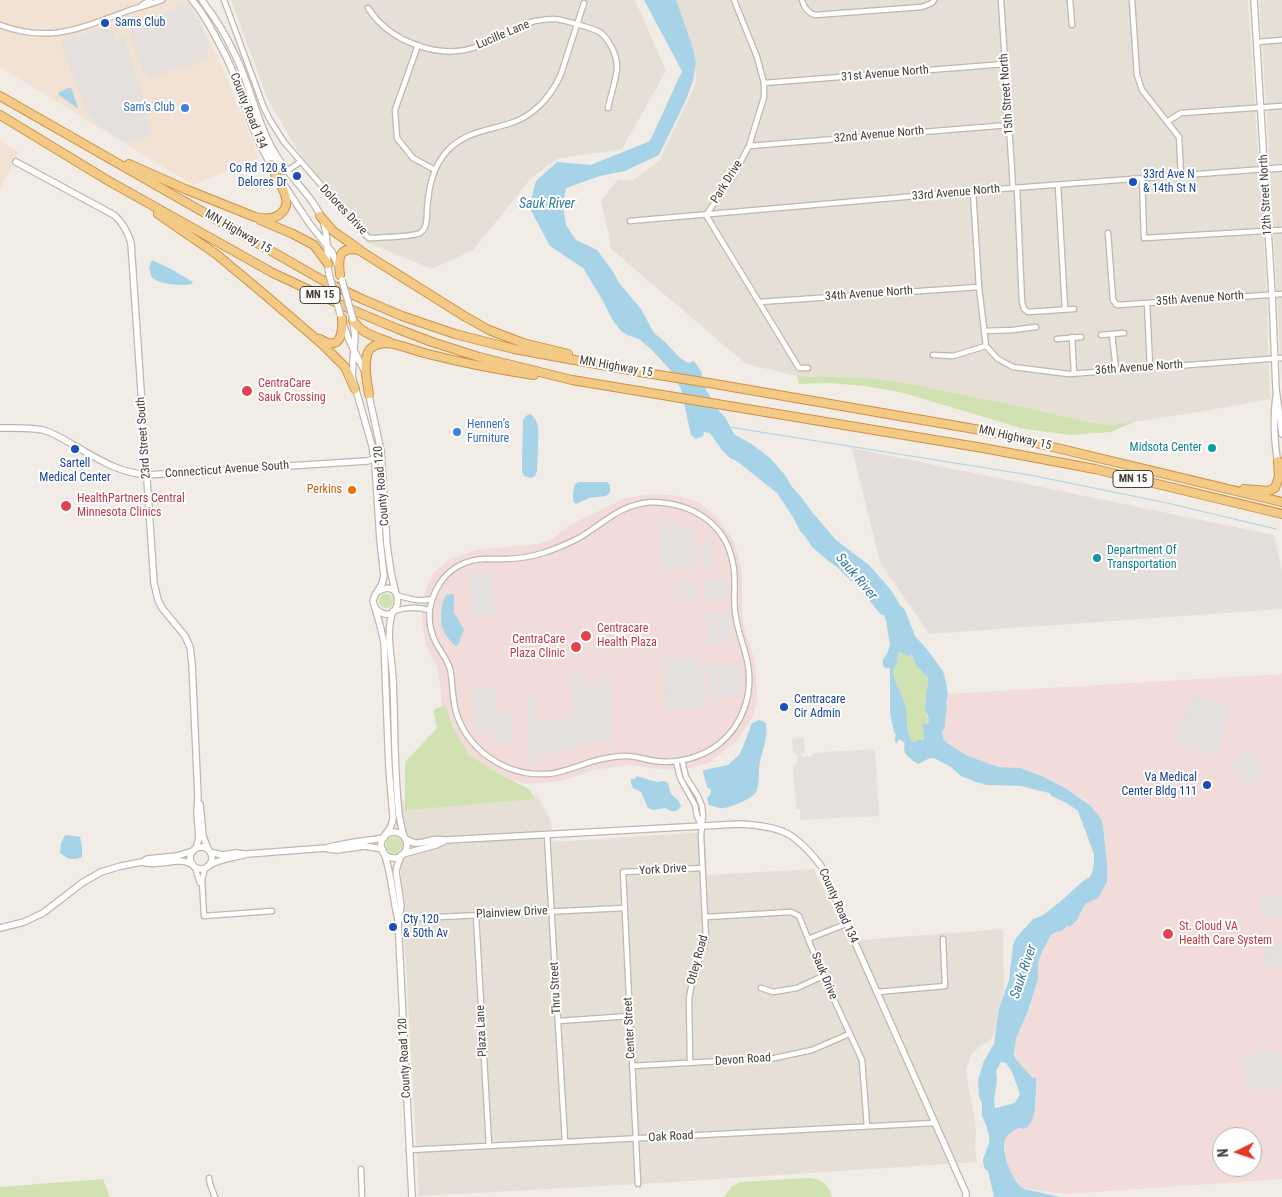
<!DOCTYPE html>
<html>
<head>
<meta charset="utf-8">
<style>
  body { margin:0 }
  #map { position:relative; width:1282px; height:1197px; overflow:hidden; background:#f1ede6; font-family:"Roboto Condensed",sans-serif }
  canvas { display:block }
  .north { position:absolute; left:1212px; top:1127px; width:50px; height:50px; box-sizing:border-box; background:#fff; border:1px solid #b4b1af; border-radius:50%; rotate:266deg; font-size:14px; font-weight:700; line-height:20px; text-align:center; color:#443d36 }
  .north::after { content:''; display:block; margin:auto; width:18px; height:22px; background:#e73728; clip-path:polygon(50% 0,100% 100%,50% 72%,0 100%) }
</style>
</head>
<body>
<div id="map">
<canvas width="1282" height="1197"></canvas>
<div class="north">N</div>
</div>
<script>
const ctx = document.querySelector('canvas').getContext('2d');
ctx.lineJoin = 'round';
function paint(path, color) { ctx.fillStyle = color; ctx.fill(path, 'evenodd'); }
function trace(path, color, width, dash) { ctx.strokeStyle = color; ctx.lineWidth = width; ctx.lineCap = dash ? 'butt' : 'round'; ctx.setLineDash(dash || []); ctx.stroke(path); }
function label(font, color, halo, rows, align = 'center') {
  ctx.font = font + ' "Roboto Condensed",sans-serif'; ctx.lineWidth = 4; ctx.setLineDash([]); ctx.textBaseline = 'middle'; ctx.strokeStyle = halo; ctx.fillStyle = color; for (const [text, x, y, turn = 0] of rows) {
    ctx.save(); ctx.translate(x, y); ctx.rotate((+turn || 0) * Math.PI / 180); ctx.textAlign = isNaN(turn) ? turn : align; if (halo) ctx.strokeText(text, 0, 0); ctx.fillText(text, 0, 0); ctx.restore();
  }
}
paint(new Path2D(`
  M231,0H635L666,71L622,149L557,159L531,178L473,250L432,269L366,242L298,151L268,100Z
  M672,0H1248L1266,275L1270,399L1199,412L1113,425L1092,423L1029,408L959,394L901,382L869,378L797,376L746,364L610,248L609,235L601,201L618,179L623,180H633L659,161L697,81L688,33Z
  M1259,0H1282V388L1267,120Z
  M537,795L551,821L553,842L705,832L707,875L814,869L848,941L1003,929L1004,990L999,1008L996,1029L992,1038L972,1053L966,1069L968,1084L973,1109L976,1130L975,1147L977,1162L657,1183L419,1196L401,879V801Z`), '#e5dfd5');
paint(new Path2D(`
  M0,0H187L196,12L221,64L259,158L193,185L0,67Z
  M0,141L19,152L0,189Z`), '#f2e2d3');
paint(new Path2D(`
  M852,448L1274,535L1282,570V609L929,634L880,562Z`), '#e4dfdb');
paint(new Path2D(`
  M655,494L679,496L700,503L717,518L729,534L734,543L738,555L742,573V612L744,627L755,661L757,692V703L753,716L737,741L709,763L691,768L669,770L630,765L593,770L562,781L528,784L497,776L465,758L442,710L441,691L437,667L426,645L422,619L425,590L434,572L450,559L477,550L505,547L539,544L551,540L563,530L576,522L625,498Z
  M1282,674V1179L1067,1194L1022,1188L1012,1174L1008,1167L1006,1160L1005,1140L1008,1135L1017,1128L1030,1124L1036,1103L1037,1084L1036,1077L1033,1078L1018,1062L1014,1050L1017,1036L1028,1011L1038,979V962L1047,942L1051,935L1056,932L1065,929L1069,926L1070,927L1077,920L1085,904L1098,898L1106,884L1107,864L1104,829L1096,813L1091,806L1086,801L1067,789L1044,777L1020,768L999,767L987,763L966,755L947,743L944,740L942,733L945,726V719L947,710L946,703L948,694ZM1222,1137H1252V1167H1222Z`), '#f1dcda');
paint(new Path2D(`
  M797,376L869,378L901,382L959,394L1029,408L1092,423L1113,425L1136,421L1111,432L1071,435L1024,429L900,392L865,386L829,383L799,384Z
  M379 601a7 7 0 1 1 14 0a7 7 0 1 1-14 0Z
  M898,652C902,652 906,653 910,655C914,657 913,661 916,664C919,670 927,673 928,679C929,685 925,699 925,707C925,712 928,717 929,722L926,724H923L925,740L913,742C904,731 909,717 905,704C903,697 892,677 893,671C893,668 896,666 897,664C898,660 898,656 898,652Z
  M445,705L454,730L469,755L501,775L529,789L535,799L405,810V762L437,728L433,710Z
  M386 845a8 8 0 1 1 16 0a8 8 0 1 1-16 0Z
  M810,1178C822,1179 830,1186 832,1197H724L731,1187L740,1182Z
  M103,1179L110,1197H0V1187Z`), '#d0e2b2');
paint(new Path2D(`
  M182,6L190,8L193,10L196,20L199,19L209,48L206,49L209,59L149,78L146,71L143,72L129,31L132,30L129,25Z
  M106,27L108,30L112,29L116,40L124,37L147,107L148,121L151,131L147,132L148,136L127,144L99,125L88,114L84,105L61,42Z
  M659,521H663L668,524L676,523L680,529L695,527L696,536L692,537L693,543H696L697,569L661,570Z
  M705,537H713L714,568L703,569L701,545L705,544Z
  M469,570H472L478,575L492,573L495,615L471,619Z
  M727,579L728,598L704,599V581Z
  M698,582V598L675,599V584Z
  M729,612L730,642L707,644L705,614Z
  M697,657L698,667H702V664L721,663V666H730V663L737,662V665H741L742,693H738V697L710,700L708,692L707,671L703,668L705,707L665,709L662,659Z
  M576,672H580L582,683H600L606,675L610,674L612,743L603,741H597L591,744H584L579,748L574,747L567,751L537,757V765H529L526,696H538V704L535,705V719H554L566,717L572,712H577L578,710L574,701H571L570,678L575,676Z
  M489,687H497L498,702H494L495,714H501L506,710H510L512,747L508,748L502,743H498L490,731H484L479,734H475L473,688Z
  M1193,694L1233,709L1215,756L1174,740Z
  M804,737L805,753H801V757L812,756L813,753L875,749L879,816L800,820V809H796L793,765L797,764V754L793,753L792,739Z
  M1248,750L1265,773L1247,787L1230,764Z
  M1282,895V917L1261,918L1260,897Z
  M1282,945V967L1265,968L1263,946Z
  M1260,1050H1267L1274,1052L1280,1056L1282,1060V1082L1277,1087L1272,1090L1265,1092L1259,1091L1253,1089L1248,1084L1245,1079L1243,1072L1244,1065L1248,1058L1253,1053Z`), '#e3e0de');
paint(new Path2D(`
  M644,0H676L692,45L696,62L693,81L685,102L659,155L625,171L600,176L566,188L563,206L566,225L576,240L597,250L614,273L619,283L641,309L654,333L665,342L680,358L688,363L694,361L701,371L702,376L700,380L719,411L725,417L734,434L753,445L770,458L785,475L792,487L802,498L812,512L836,540L869,565L891,590L900,605L905,610L915,636L926,648L943,671L946,682L948,694L946,703L947,710L945,719V726L942,733L944,740L947,743L966,755L987,763L999,767L1020,768L1044,777L1067,789L1091,806L1101,819L1103,825L1107,864V882L1098,898L1085,904L1077,920L1070,927L1068,926L1061,931L1056,932L1051,935L1043,950L1038,962V979L1028,1011L1017,1036L1014,1050V1055L1018,1062L1033,1078L1036,1077C1037,1083 1036,1087 1036,1093C1035,1104 1036,1124 1024,1129C1019,1127 1017,1128 1013,1131C1010,1134 1006,1136 1005,1140C1001,1153 1013,1183 1024,1189L1060,1197H994L988,1171L984,1168L983,1162V1159L989,1143V1136L986,1125L982,1116V1104L979,1096L978,1080L984,1061L994,1044L999,1008L1009,980L1013,945L1016,938L1033,919L1042,916L1061,901L1083,881L1090,877L1092,873L1094,863V854L1078,811L1068,804L1052,796L1049,793L1021,786L987,785L976,782L961,776L951,767L934,758H930L918,764C914,762 908,757 905,753C902,745 909,744 899,739L896,744L895,739L896,734L894,732L890,713V668H886L883,666V659L887,654L890,645L886,621L884,615L872,596L850,580L838,568L826,559L812,547L805,536L800,531L793,517L777,493L738,462L730,458L722,450L710,433L704,432L703,436L696,439L691,435L681,389L672,372L651,349L639,339L627,335L621,331L612,319L603,301L583,268L550,246L529,207L536,181L557,162L591,165L650,141L682,71ZM898,652L903,653L908,656L911,655L913,658L916,665L928,678V683L926,694L925,710L928,716L929,722L926,724H923L924,740H917L916,742H913C904,731 909,717 905,704C903,697 892,677 893,671C893,670 896,664 897,664C898,660 898,656 898,652ZM1001,1062L1006,1063L1012,1072L1020,1094L1015,1103L996,1108H995L994,1101L997,1080L996,1071Z
  M68,88H71L78,107L77,108L59,95L58,93Z
  M152,260L169,268L193,282L192,284C180,286 162,285 152,278L149,267Z
  M530,414C533,417 536,419 537,423C540,432 537,460 537,471L535,476L531,478L524,476L522,471V461L523,420L526,416Z
  M579,482H607L610,485V493L606,496L589,498L576,504L573,501V492L575,484Z
  M452,594L454,595V613L464,629L458,645L455,646C452,642 448,639 445,634C439,623 440,606 446,595Z
  M759,720L763,721L766,723C768,737 763,749 760,762C758,771 760,781 757,790C755,798 732,807 724,808C720,809 713,806 709,805L707,798L710,795L711,790L707,787L703,772L704,770L728,765L740,754L752,723Z
  M636,776L657,782L664,781L668,783L670,791L672,795L679,801L681,806C677,813 671,812 665,808L653,810L648,808L641,792L633,788L631,783V779H635Z
  M65,835L75,836L80,837L82,846V857C74,861 67,859 60,853L61,843Z`), '#a7d3e9');
trace(new Path2D(`
  M729,427L1030,475L1167,503L1276,529`), '#a7d3e9', 1);
trace(new Path2D(`
  M865,589L883,611`), '#a7d3e9', 8);
const minor = new Path2D(`
  M224,0L264,108L270,120L284,142L361,231L369,238H374C385,237 412,237 420,233C422,231 424,230 425,227C427,222 427,214 427,209C428,199 429,188 432,179C435,168 441,157 449,149C467,132 485,131 508,124C533,117 551,97 561,74L584,3
  M734,0L757,57L764,83V97L749,146L733,176L706,215L799,368H808
  M802,0C804,8 808,13 815,15L922,7L932,3L934,0
  M1001,0L1013,188
  M1070,0L1072,25
  M1132,0L1137,75L1142,90L1179,137L1181,175
  M142,5L150,0
  M368,8C390,42 440,61 479,46C488,42 498,39 507,34C516,30 525,23 535,21C541,20 548,19 554,19C561,19 596,29 601,33C610,41 617,55 617,67C617,76 610,98 608,108
  M0,25C50,43 78,29 125,12C137,7 150,5 162,0
  M1257,42L1282,40
  M418,45L395,110L397,138L413,158L435,170
  M764,83L1005,64
  M1167,122L1181,113L1282,106
  M749,146L1009,125
  M287,171L300,162
  M1142,178L1144,238L1282,230
  M1058,185L1065,309
  M1017,188L1022,302L1024,309L1028,312L1074,309
  M973,191L979,287L986,346L998,359L1013,367L1069,374L1282,358
  M630,221L973,191L1265,169
  M1108,233L1113,300L1117,305L1282,294
  M759,302L979,287
  M1147,303L1150,367
  M984,331L1013,330L1036,327
  M1112,334L1116,370
  M1101,335L1124,333
  M1072,337L1074,374
  M1057,339L1081,337
  M933,355L953,356L986,346
  M652,502C692,503 726,523 733,564C737,582 732,600 736,618C738,632 744,646 747,660C754,691 744,724 719,744C701,758 677,764 655,761C648,760 642,758 636,757C626,755 616,756 607,758C586,761 567,773 546,774C506,776 468,751 456,712C452,698 453,683 450,669C447,659 441,652 436,643C426,623 428,602 440,583C450,568 467,559 485,559C491,559 498,559 504,559C518,559 530,557 543,553C556,549 567,544 579,538C606,522 618,505 652,502Z
  M397,595C409,599 419,602 432,599
  M394,611C407,607 416,607 429,610
  M682,760L686,777L698,796L702,806L703,815L701,836L706,939L692,982L689,998L690,1063
  M676,761L680,778L695,805L697,816L701,825
  M547,835L565,1142
  M195,867L200,883
  M205,868L202,880L204,916L272,911
  M476,915L489,1146
  M706,917L791,912L799,916L823,976L862,1060L867,1126
  M398,919L625,908
  M808,939L846,924
  M761,988L773,992L797,988L823,976
  M877,992L945,986L943,939
  M558,1021L630,1016
  M632,1066L775,1058L812,1050L849,1034
  M409,1150L934,1123
  M361,1169L362,1197
  M209,1178L210,1184L215,1197
  M638,1184L623,872L702,868`);
const tertiary = new Path2D(`
  M192,0C201,10 207,21 213,32C220,45 227,57 232,70C245,103 253,137 272,166
  M202,0C206,7 211,12 215,19C224,32 231,46 237,59C252,91 258,126 276,155C290,178 313,196 323,221C329,237 326,257 329,274
  M1254,0L1272,294L1276,389L1282,434
  M248,105L264,142L276,164L279,169L283,171H287
  M16,162L114,215C123,223 128,232 131,243L154,583L158,600L162,608L185,636L190,647L192,664L198,797L197,813L199,838L196,848
  M1265,169L1282,168
  M284,185L309,223L332,252L338,266
  M353,322L355,336L352,376L372,446L375,464L380,541L384,576L382,584L375,595L373,601L380,625L384,643L389,769L393,817C393,825 389,830 384,836
  M343,324L349,340L364,370
  M368,391L381,451L387,545L391,573L396,594
  M1276,396C1273,420 1274,441 1278,464
  M0,428C14,428 29,427 43,430C54,433 65,440 75,446C100,460 117,472 147,475L367,461L374,459
  M376,609C401,631 407,576 379,591
  M393,611C385,633 392,657 393,680C395,725 394,770 399,814C400,822 402,829 404,837
  M200,804L203,836L208,849
  M381 845a13 13 0 1 1 26 0a13 13 0 1 1-26 0Z
  M406,839C415,846 423,842 433,840C437,839 442,840 446,840L739,824C781,826 795,832 821,866L966,1193V1197
  M190 858a11 11 0 1 1 22 0a11 11 0 1 1-22 0Z
  M328,849L337,850L365,846L382,849
  M383,850C392,873 392,896 398,919L412,1197
  M210,852L222,855L236,853L245,854
  M403,854L436,845L444,841
  M142,862C159,868 178,855 193,865
  M208,866C221,858 234,858 247,854L326,848C344,843 364,841 384,838
  M399,917L401,906L396,872L397,867L401,855
  M0,928L24,922L43,913L82,883L101,872L121,866L142,862L147,859L177,856L193,851`);
const trunk = new Path2D(`
  M0,96L322,280L362,299L402,316L455,334L514,349L640,372L715,384L986,431L1282,502
  M0,115L107,180L273,273L350,309L398,329L432,342L479,357L572,380L983,448L1095,469L1282,514
  M129,164L185,189L255,217C263,219 271,220 279,215C293,205 284,191 278,179C275,174 273,169 271,164
  M158,214L216,254L264,294L322,344L345,367L355,389
  M320,216L333,231L360,250
  M260,220L293,234L314,245L328,264
  M340,275C338,259 338,246 359,250L464,316L489,330L523,343L568,354
  M353,321C363,334 374,336 389,342
  M320,339C340,352 343,334 342,318
  M369,394C367,382 362,359 370,349C375,344 381,343 388,343C402,345 415,351 428,354C463,363 499,370 534,375
  M1244,489L1268,491L1275,488L1279,477L1278,461`);
trace(minor, '#bfb7ad', 7);
trace(tertiary, '#bfb7ad', 8);
trace(trunk, '#cf9142', 10);
trace(minor, '#fff', 4.5);
trace(tertiary, '#fff', 5.5);
trace(trunk, '#f3c986', 8);
const tertiaryBridge = new Path2D(`
  M329,274L340,314
  M342,280L353,319`);
trace(tertiaryBridge, '#bfb7ad', 8, []);
trace(tertiaryBridge, '#fff', 5.5);
for (const [x, y, r, color] of [
  [105,23,5,"#1a4fb4"],
  [185,108,5,"#3f7fe0"],
  [297,176,5,"#1a4fb4"],
  [1133,182,5,"#1a4fb4"],
  [247,391,6,"#e0444e"],
  [457,432,5,"#3f7fe0"],
  [1212,448,5,"#0f9aa8"],
  [75,449,5,"#1a4fb4"],
  [352,490,5,"#e8710a"],
  [66,506,6,"#e0444e"],
  [1097,558,5,"#0f9aa8"],
  [586,636,6,"#e0444e"],
  [576,647,6,"#e0444e"],
  [784,707,5,"#1a4fb4"],
  [1207,785,5,"#1a4fb4"],
  [393,927,5,"#1a4fb4"],
  [1168,934,6,"#e0444e"]
]) { const dot = new Path2D(); dot.arc(x, y, r, 0, 2 * Math.PI); ctx.fillStyle = color; ctx.fill(dot); trace(dot, '#fff', 2); }
for (const [x, y, w] of [
  [320,295,40],
  [1133,479,40]
]) { const box = new Path2D(); box.roundRect(x - w / 2, y - 8.5, w, 17, 4); ctx.fillStyle = '#fff'; ctx.fill(box); trace(box, '#443d36', 1); }
label('bold 11px', '#443d36', null, [
  ["MN 15",320,295],
  ["MN 15",1133,479]
]);
label('12px', '#164399', '#fff', [
  ["Sams Club",115,23],
  ["Co Rd 120 &",287,169,"right"],
  ["Delores Dr",287,183,"right"],
  ["33rd Ave N",1143,175],
  ["& 14th St N",1143,189],
  ["Sartell",75,464,"center"],
  ["Medical Center",75,478,"center"],
  ["Centracare",794,700],
  ["Cir Admin",794,714],
  ["Va Medical",1197,778,"right"],
  ["Center Bldg 111",1197,792,"right"],
  ["Cty 120",403,920],
  ["& 50th Av",403,934]
], 'left');
label('12px', '#443d36', '#fff', [
  ["Lucille Lane",503,35,-23],
  ["31st Avenue North",885,74,-5],
  ["15th Street North",1007,94,-94],
  ["County Road 134",248,111,68],
  ["32nd Avenue North",879,135,-5],
  ["Park Drive",727,182,-58],
  ["33rd Avenue North",956,193,-5],
  ["12th Street North",1266,195,-93],
  ["Dolores Drive",343,210,47],
  ["MN Highway 15",238,232,30],
  ["34th Avenue North",869,294,-4],
  ["35th Avenue North",1200,299,-4],
  ["MN Highway 15",616,367,10],
  ["36th Avenue North",1139,368,-4],
  ["23rd Street South",144,438,-94],
  ["MN Highway 15",1015,438,13],
  ["Connecticut Avenue South",227,470,-4],
  ["County Road 120",382,486,-95],
  ["York Drive",663,870,-3],
  ["County Road 134",838,906,66],
  ["Plainview Drive",512,913,-3],
  ["Otley Road",698,960,-75],
  ["Sauk Drive",824,976,67],
  ["Thru Street",556,988,-93],
  ["Center Street",630,1028,-93],
  ["Plaza Lane",482,1031,-93],
  ["County Road 120",405,1058,-93],
  ["Devon Road",743,1060,-4],
  ["Oak Road",671,1137,-3]
]);
label('12px', '#366cbe', '#fff', [
  ["Sam's Club",175,108],
  ["Hennen’s",467,425,"left"],
  ["Furniture",467,439,"left"]
], 'right');
label('12px', '#be3a42', '#fff', [
  ["CentraCare",258,384],
  ["Sauk Crossing",258,398],
  ["HealthPartners Central",77,499],
  ["Minnesota Clinics",77,513],
  ["Centracare",597,629],
  ["Health Plaza",597,643],
  ["CentraCare",565,640,"right"],
  ["Plaza Clinic",565,654,"right"],
  ["St. Cloud VA",1179,927],
  ["Health Care System",1179,941]
], 'left');
label('12px', '#0d838f', '#fff', [
  ["Midsota Center",1202,448],
  ["Department Of",1107,551,"left"],
  ["Transportation",1107,565,"left"]
], 'right');
label('12px', '#c56008', '#fff', [
  ["Perkins",342,490]
], 'right');
label('italic 14px', '#377a9f', '#fff', [
  ["Sauk River",547,204],
  ["Sauk River",856,577,50],
  ["Sauk River",1024,972,-71]
]);
</script>
</body>
</html>
